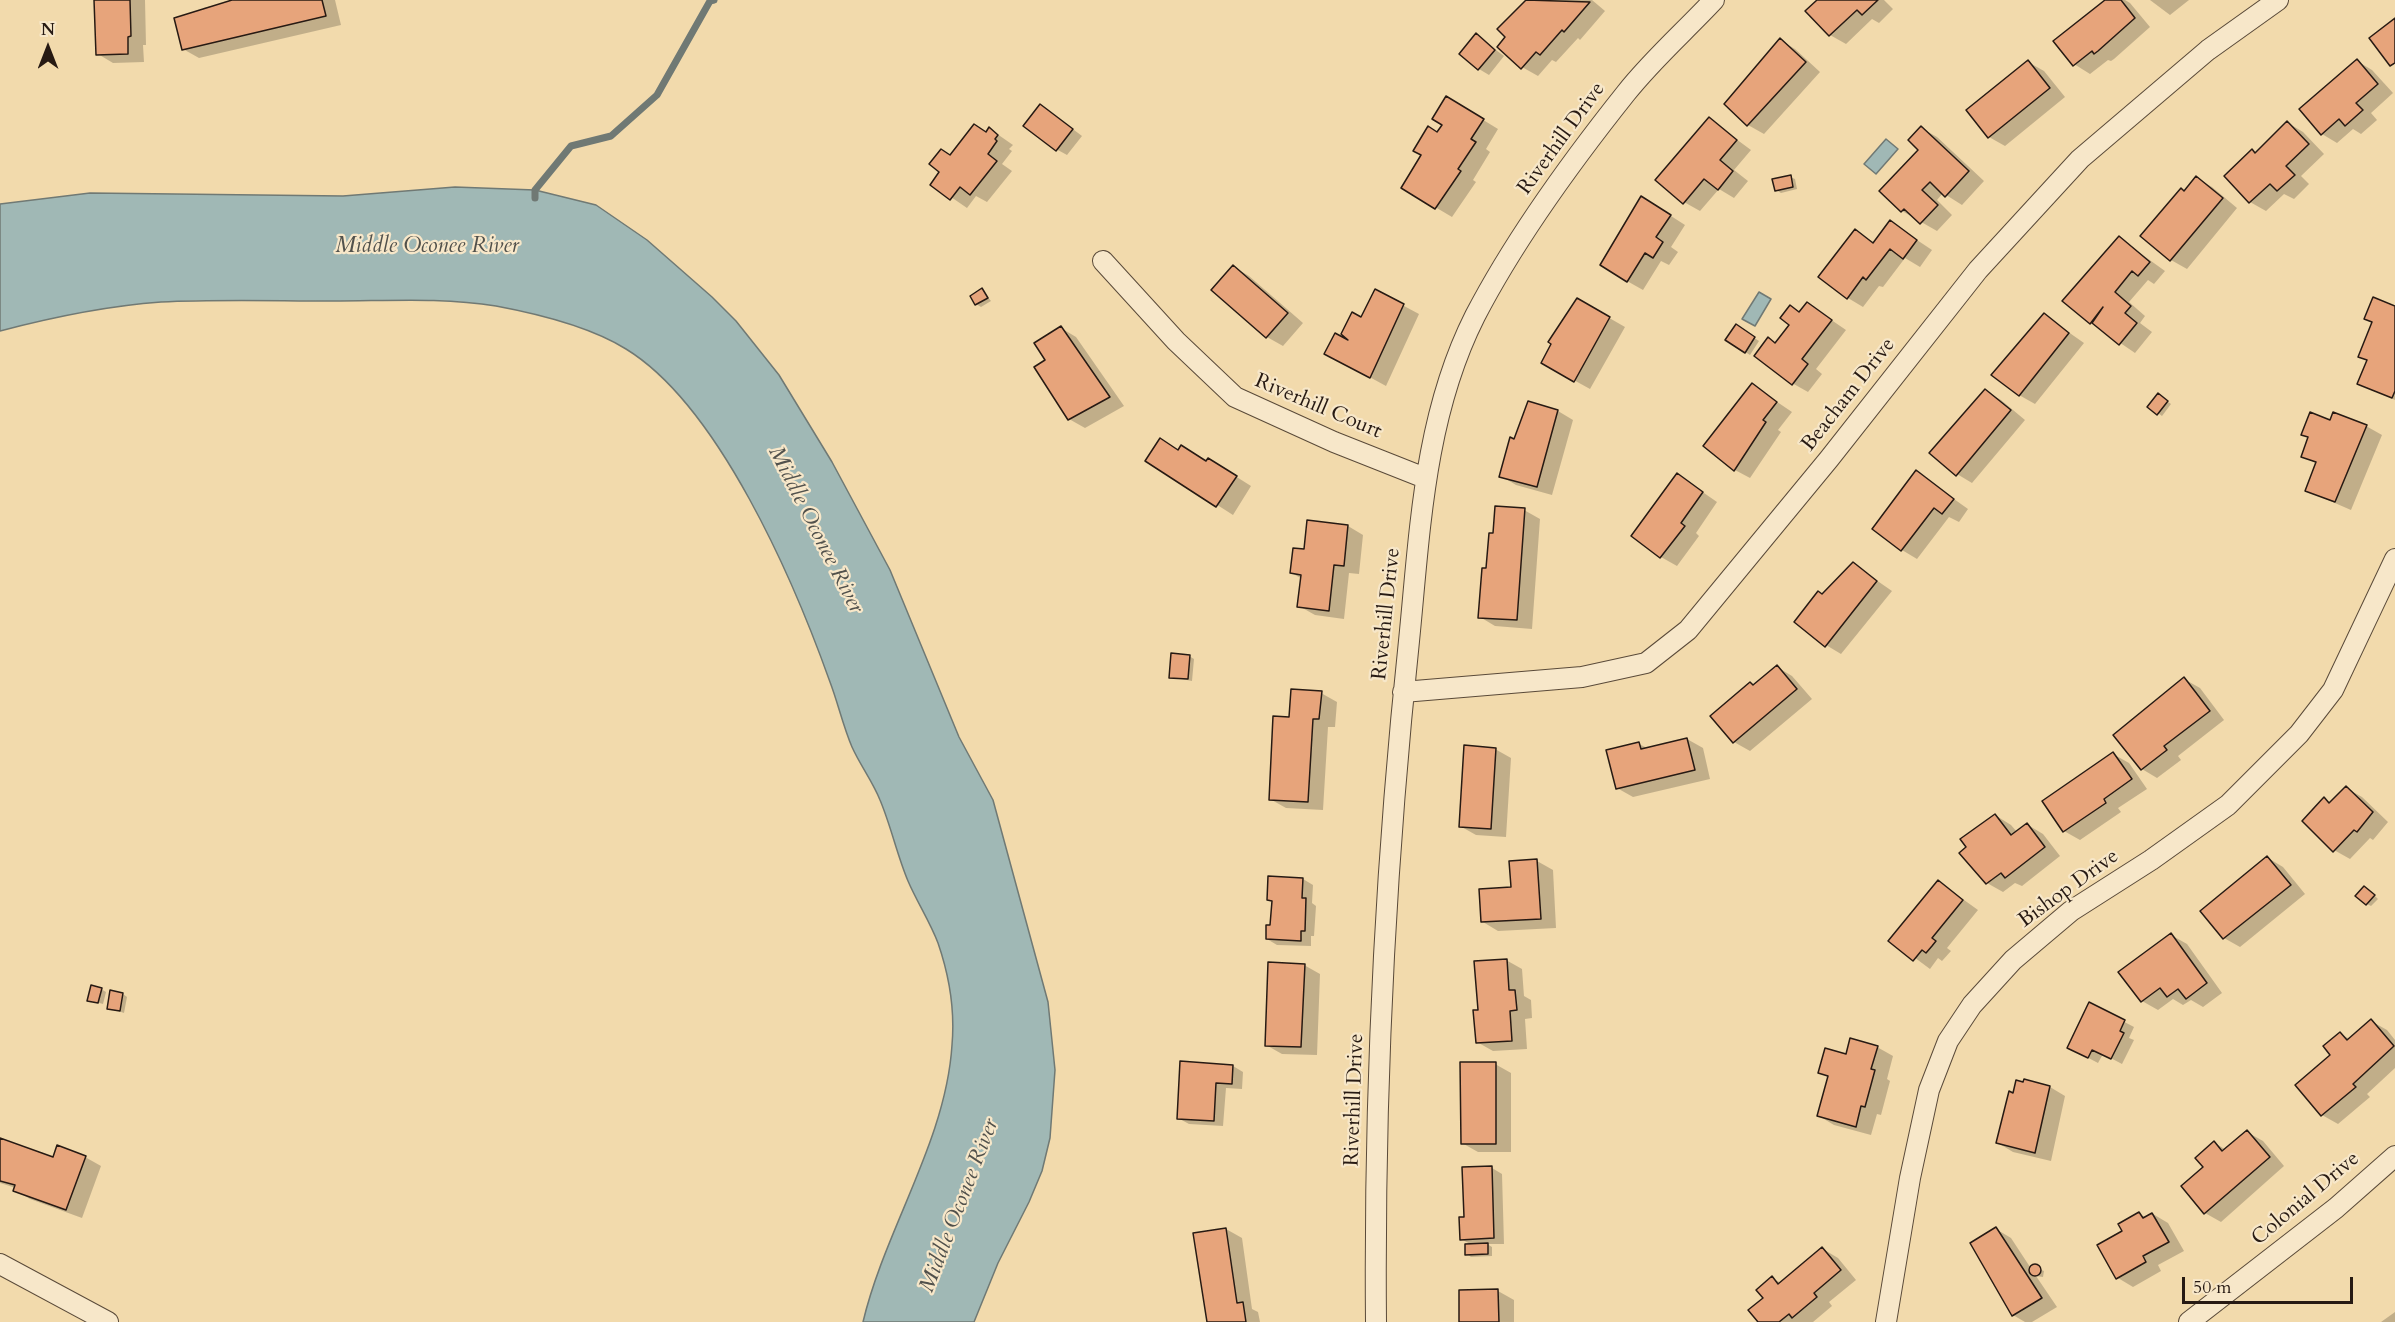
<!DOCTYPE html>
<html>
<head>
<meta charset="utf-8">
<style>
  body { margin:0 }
  #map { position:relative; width:2395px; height:1322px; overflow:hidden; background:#f2daac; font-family:Cardo,serif }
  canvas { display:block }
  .north { position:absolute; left:18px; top:18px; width:60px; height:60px; -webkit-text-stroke:4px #f7e7c9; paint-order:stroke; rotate:0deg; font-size:16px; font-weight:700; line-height:24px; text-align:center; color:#271a13 }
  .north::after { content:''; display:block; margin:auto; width:21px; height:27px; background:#271a13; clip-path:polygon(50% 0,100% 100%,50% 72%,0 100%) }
  .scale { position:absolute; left:2182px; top:1277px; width:171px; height:27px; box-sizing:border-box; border:3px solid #271a13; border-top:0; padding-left:8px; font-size:18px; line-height:21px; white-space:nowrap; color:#271a13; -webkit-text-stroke:4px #f7e7c9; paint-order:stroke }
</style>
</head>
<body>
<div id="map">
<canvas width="2395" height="1322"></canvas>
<div class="north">N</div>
<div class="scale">50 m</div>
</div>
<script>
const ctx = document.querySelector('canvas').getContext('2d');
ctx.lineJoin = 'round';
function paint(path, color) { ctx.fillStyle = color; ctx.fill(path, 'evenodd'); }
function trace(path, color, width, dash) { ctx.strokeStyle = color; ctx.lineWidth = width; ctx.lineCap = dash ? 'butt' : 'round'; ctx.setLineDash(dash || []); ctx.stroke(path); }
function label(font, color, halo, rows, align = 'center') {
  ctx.font = font + ' Cardo,serif'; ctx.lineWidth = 4.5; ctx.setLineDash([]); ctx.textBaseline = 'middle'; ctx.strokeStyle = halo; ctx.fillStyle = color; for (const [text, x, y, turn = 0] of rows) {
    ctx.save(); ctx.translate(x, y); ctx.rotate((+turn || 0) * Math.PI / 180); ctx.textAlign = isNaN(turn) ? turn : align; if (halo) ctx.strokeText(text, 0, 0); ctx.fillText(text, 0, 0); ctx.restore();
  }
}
const water = new Path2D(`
  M1886,139L1898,149L1876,174L1864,164Z
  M455,187L535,190L596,205L647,240L712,297L736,321L779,375L832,462L890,570L959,737L993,800L1048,1002L1055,1070L1050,1138L1042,1171L1029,1202L998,1263L974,1322H863C885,1229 946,1141 952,1045C955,1011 949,975 938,943C930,922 917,902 908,881C897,855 891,826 880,800C873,782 860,765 852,747C843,726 838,703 830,682C794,581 719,406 626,349C589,326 539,314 496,306C442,297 387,301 333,301C276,301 218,299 161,302C106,306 53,317 0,331V204L90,193L343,196Z
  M1759,292L1771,299L1755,326L1742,319Z`);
paint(water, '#a0b8b5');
trace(water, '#707974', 1.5);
paint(new Path2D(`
  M96,0H145L146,45H143L144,62L113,63L98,54Z
  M239,0H335L341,25L199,58L183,49L204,12L203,8Z
  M1527,0H1592L1605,11L1580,40L1578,38L1556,62L1552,60L1538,76L1522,67L1499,47L1507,37L1499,29Z
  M1820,0H1884L1893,9L1879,23L1872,19L1846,44L1830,35L1808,12Z
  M2107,0H2125L2130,3L2150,27L2114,59L2111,61L2108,60L2090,74L2074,64Z
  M2150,0H2189L2170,15Z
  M1476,35L1504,56L1489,75L1479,69Z
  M1780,40L1795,49L1820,72L1764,134L1748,125L1760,67L1757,65Z
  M2357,61L2372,70L2393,93L2371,113L2377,120L2361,134L2353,129L2337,143L2322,134Z
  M2028,62L2044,71L2065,97L2005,146L1989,137Z
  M1041,105L1082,136L1067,155L1056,149Z
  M1462,107L1498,129L1486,149L1490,152L1473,180L1476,182L1452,217L1403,188L1438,134Z
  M1709,119L1751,150L1734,170L1748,181L1734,198L1719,189L1700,211L1684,202Z
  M2288,123L2303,132L2324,154L2301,176L2309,184L2294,199L2284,194L2266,211L2250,202L2226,176L2256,154Z
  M1921,128L1937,137L1984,181L1962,205L1943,193L1937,200L1952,215L1937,231L1902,211L1921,150Z
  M990,129L1013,145L1009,149L1012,151L1002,164L1012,171L987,202L976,196L967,208L932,184L951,156Z
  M1790,177L1795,179L1797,189L1781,193L1776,190Z
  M2197,178L2212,187L2237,208L2187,269L2171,260L2143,236Z
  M1657,207L1685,225L1671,247L1678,252L1669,265L1661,261L1643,290L1627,281Z
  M1890,222L1932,250L1920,267L1905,258L1883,287L1879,286L1863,307L1848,298L1855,231L1875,243Z
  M2119,238L2165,271L2154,284L2148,280L2129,302L2145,316L2140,323L2152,332L2135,353L2091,323Z
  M1234,267L1249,276L1303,323L1283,346L1267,337L1213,290Z
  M982,290L991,301L981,307L976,304Z
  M1376,291L1419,314L1386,386L1342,362L1354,344L1361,319Z
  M1578,300L1625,327L1590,389L1543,363Z
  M1808,304L1846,330L1816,369L1822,374L1808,392L1792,383L1769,339L1777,344L1791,325L1790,307L1801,313Z
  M2395,307V400L2359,383L2368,361L2360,356L2373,323L2366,319Z
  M2044,315L2084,343L2035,404L2019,395Z
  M1736,326L1759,341L1750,355L1727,340Z
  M1061,328L1076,337L1124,406L1085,428L1069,419Z
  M1752,385L1792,412L1778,430L1781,432L1750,478L1735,470Z
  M1986,391L2001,400L2025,420L1972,483L1957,474Z
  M2163,398L2171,404L2162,416L2158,413Z
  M1529,403L1558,411L1573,420L1552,495L1516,485L1501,476Z
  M2331,422L2366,426L2382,435L2351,510L2307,491L2317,464L2303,456L2310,438L2303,434Z
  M1179,451L1224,469L1251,486L1233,515L1147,460Z
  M1916,472L1968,509L1959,522L1949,517L1917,559L1902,550Z
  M1678,475L1717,502L1696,533L1699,536L1677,566L1661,557Z
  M1524,510L1540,519L1532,629L1495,626L1480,617L1494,535Z
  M1348,526L1363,535L1359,574L1349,573L1344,619L1315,615L1299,606L1302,579L1292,573L1305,551Z
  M1853,564L1892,591L1841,654L1826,645L1823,596Z
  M1189,656L1194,659L1192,681L1171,677Z
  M1777,667L1792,676L1812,699L1750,751L1734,742L1712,716Z
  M2184,679L2200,688L2224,720L2178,756L2181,760L2157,778L2142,769L2129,721Z
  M1321,693L1337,702L1335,727H1328L1323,810L1286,808L1270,799L1290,719Z
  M1687,739L1703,748L1710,779L1633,797L1617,788L1639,744L1647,748Z
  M1495,749L1511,758L1506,837L1476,835L1460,826Z
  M2113,754L2129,763L2147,789L2118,808L2121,812L2080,840L2064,831Z
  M2346,788L2362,797L2388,822L2373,840L2370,838L2350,859L2334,850L2324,799L2331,803Z
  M1995,815L2011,825L2017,832L2028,825L2043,834L2060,856L2022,886L2015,883L2003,892L1987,883Z
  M2268,858L2283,867L2305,894L2240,947L2224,938L2202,911Z
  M1537,861L1553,870L1556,928L1498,931L1483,922Z
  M1303,879L1313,885L1312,903L1316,906L1314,936H1311V946L1277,945L1267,939L1272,926L1273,902L1269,900Z
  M1939,882L1978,910L1947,948L1951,951L1942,961L1938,958L1930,969L1891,940Z
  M2369,890L2378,899L2371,906L2367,904Z
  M2171,935L2187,944L2222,993L2203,1007L2191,1000L2183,1005L2173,999L2158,1010L2142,1001Z
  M1506,960L1522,969L1524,996L1531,1000L1532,1018L1525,1019L1527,1049L1493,1051L1477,1042L1479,1011Z
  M1304,965L1320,974L1317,1055L1282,1054L1266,1045Z
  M101,989L106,992L103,1004L89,1000Z
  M123,994L127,997L124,1013L109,1008Z
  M2090,1004L2134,1027L2129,1038L2134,1040L2122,1064L2103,1054L2098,1063L2079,1053Z
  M2371,1021L2387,1030L2395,1040V1068L2367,1094L2370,1097L2338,1124L2322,1115L2297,1086L2332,1056L2340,1034L2350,1039Z
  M1877,1047L1893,1056L1887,1079L1890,1081L1881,1115L1877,1114L1871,1135L1834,1125L1819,1116L1829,1078L1820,1073L1847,1056Z
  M1182,1063L1233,1066L1243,1072L1242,1089L1226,1088L1223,1126L1189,1124L1178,1118Z
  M1495,1064L1511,1073V1152H1478L1462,1143Z
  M2050,1087L2065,1096L2051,1161L2013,1152L1998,1143L2014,1094Z
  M2247,1132L2263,1141L2284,1166L2221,1222L2205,1213L2183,1186L2205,1167L2215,1143L2226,1150Z
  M0,1139L54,1159L85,1157L101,1166L82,1218L30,1199L15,1190L16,1188L0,1183Z
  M1492,1168L1502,1174L1504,1244H1487L1492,1247V1256L1471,1257L1467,1254L1472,1245L1461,1239L1466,1218Z
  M2139,1214L2147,1218L2153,1214L2168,1223L2184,1251L2158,1265L2161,1271L2133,1287L2118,1278Z
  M1226,1229L1242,1238L1252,1309L1258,1312L1260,1322H1208Z
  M1996,1229L2011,1238L2032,1270L2033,1267L2044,1271L2043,1277L2036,1276L2057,1307L2032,1322H2025L2013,1315Z
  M1823,1249L1838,1258L1856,1280L1829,1302L1832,1306L1813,1322H1759L1772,1278L1781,1283Z
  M1498,1291L1514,1300V1322H1461Z
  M2395,1312V1322H2381Z`), '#0003');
trace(new Path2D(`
  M535,198V190L571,146L611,136L657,95L710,1L714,0`), '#707974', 7);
const building = new Path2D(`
  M94,0H130L131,36L128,37V54L96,55Z
  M232,0H322L326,16L182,50L174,18Z
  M1526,0L1590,2L1564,32L1562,30L1540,55L1536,52L1521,69L1497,47L1505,37L1497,29Z
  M1817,0H1878L1862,15L1857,10L1829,36L1805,11Z
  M2105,0H2121L2135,18L2098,51L2094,54L2092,51L2073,66L2053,41Z
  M2395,18V63L2390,66L2369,38Z
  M1476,33L1495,50L1478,70L1459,54Z
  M1780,38L1806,62L1747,126L1724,104Z
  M2357,59L2378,84L2356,103L2363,110L2345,126L2339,119L2321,135L2299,109Z
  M2028,60L2050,88L1988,138L1966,110Z
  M1446,96L1484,119L1471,139L1476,142L1458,169L1461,171L1435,209L1401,188L1421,155L1413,151L1428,126L1437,132L1442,125L1432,119Z
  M1040,104L1073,129L1056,151L1023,126Z
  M1709,117L1737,140L1720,160L1733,171L1718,190L1704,179L1683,204L1655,180Z
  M2287,121L2309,144L2286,166L2295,175L2277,191L2270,184L2249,203L2224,176L2252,149L2255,153Z
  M974,124L986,132L989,127L998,135L995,139L997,141L988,154L997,161L970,195L960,187L950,200L930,185L939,172L929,164L941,149L950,155Z
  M1921,126L1969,171L1945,197L1930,182L1922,190L1938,205L1920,224L1904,209L1901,212L1879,191L1918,150L1908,140Z
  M1791,175L1793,187L1775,191L1772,179Z
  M2196,176L2223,198L2170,261L2140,236L2181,188L2184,191Z
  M1641,196L1671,215L1656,237L1663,242L1653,258L1645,253L1627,282L1600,265Z
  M1890,220L1917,240L1903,259L1890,249L1866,280L1863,277L1847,299L1818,277L1855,229L1873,243Z
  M2119,236L2150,262L2138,276L2132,271L2115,292L2131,306L2125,313L2137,323L2119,345L2092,323L2103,307L2090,324L2062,301Z
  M1233,265L1288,313L1266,338L1211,290Z
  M982,288L988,298L975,305L970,296Z
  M1375,289L1404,304L1370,378L1324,354L1335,333L1348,340L1341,334L1352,312L1361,317Z
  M2373,297L2395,306V391L2392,398L2357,384L2367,360L2358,357L2372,322L2364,319Z
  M1577,298L1610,317L1574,382L1541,363L1551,344L1548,342Z
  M1807,302L1832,320L1802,359L1808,364L1792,385L1754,356L1768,337L1775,343L1789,325L1780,318L1790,305L1799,312Z
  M2044,313L2069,333L2019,396L1991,375Z
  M1736,324L1755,337L1745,353L1725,340Z
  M1061,326L1110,397L1068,420L1034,367L1045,360L1034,343Z
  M1752,383L1777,402L1763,420L1766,422L1734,471L1703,446Z
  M1985,389L2011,410L1956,476L1929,453Z
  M2158,393L2168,401L2157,415L2147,407Z
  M1528,401L1558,410L1537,487L1499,477L1510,437L1514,439Z
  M2310,412L2330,420L2333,412L2367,425L2335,502L2305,491L2316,462L2301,457L2308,437L2301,435Z
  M1160,438L1178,450L1181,445L1206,461L1208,458L1237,476L1216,507L1145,461Z
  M1916,470L1954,499L1942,514L1934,508L1901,551L1872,529Z
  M1677,473L1703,492L1681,523L1685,526L1660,558L1631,536Z
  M1495,506L1525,508L1517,620L1478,618L1482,568H1486L1489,533H1493Z
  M1307,520L1348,525L1344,566L1334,565L1329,611L1297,607L1301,575L1290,573L1293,548L1304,549Z
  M1853,562L1877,581L1825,647L1794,622L1818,591L1822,594Z
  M1171,653L1190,655L1188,679L1169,678Z
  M1777,665L1797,689L1733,743L1710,716L1750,682L1753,685Z
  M2184,677L2210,711L2164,746L2167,750L2141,770L2113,735Z
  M1291,689L1322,691L1319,719H1313L1308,802L1269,800L1273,716L1289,717Z
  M1687,738L1695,770L1616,789L1606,750L1639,742L1641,749Z
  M1464,745L1496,748L1491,829L1459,827Z
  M2113,752L2132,779L2104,799L2106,803L2063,832L2042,801Z
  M2346,786L2373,812L2357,832L2354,830L2333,852L2302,821L2324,797L2329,803Z
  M1995,814L2011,835L2027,823L2045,847L2005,878L2001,873L1986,884L1959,853L1966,847L1960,839Z
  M2267,856L2291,885L2223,939L2200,911Z
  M1537,859L1541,919L1481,922L1479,889L1511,887L1509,861Z
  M1268,876L1303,878L1302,898H1306L1305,931H1301V941L1266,939V925H1270L1272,901L1267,900Z
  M1938,880L1963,900L1932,938L1936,941L1932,946L1926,953L1922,950L1913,961L1888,941Z
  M2364,886L2375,895L2366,905L2355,896Z
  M2171,933L2207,983L2186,999L2178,989L2167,997L2160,988L2141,1002L2118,972Z
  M1507,959L1509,990H1515L1517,1010L1510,1011L1512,1041L1476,1043L1473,1010H1478L1474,961Z
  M1268,962L1305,964L1301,1047L1265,1046Z
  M91,985L102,988L98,1003L87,1001Z
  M110,990L123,993L120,1011L107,1009Z
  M2089,1002L2125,1020L2120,1031L2124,1033L2111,1059L2092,1050L2088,1058L2067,1048Z
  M2371,1019L2394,1046L2353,1084L2356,1087L2321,1116L2295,1085L2330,1055L2323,1046L2340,1032L2347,1040Z
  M1850,1038L1878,1046L1871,1069L1875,1070L1865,1107L1861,1106L1856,1127L1817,1116L1828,1076L1818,1073L1825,1048L1846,1054Z
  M1180,1061L1233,1065L1232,1084L1216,1083L1214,1121L1177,1119Z
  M1460,1062H1496V1144H1461Z
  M2024,1079L2050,1086L2035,1153L1996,1143L2009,1091L2013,1093L2016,1080L2023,1082Z
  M2247,1130L2270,1157L2204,1214L2181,1186L2203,1167L2195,1158L2214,1141L2222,1151Z
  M0,1138L53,1157L57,1145L86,1156L66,1210L13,1191L15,1185L0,1181Z
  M1492,1166L1494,1238L1460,1240L1459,1217H1464L1462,1167Z
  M2139,1212L2143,1218L2152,1213L2169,1242L2143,1256L2146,1262L2116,1279L2097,1245L2122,1231L2118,1224Z
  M1996,1227L2042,1298L2012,1316L1970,1243Z
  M1226,1228L1237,1303L1243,1302L1246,1322H1207L1193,1233Z
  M1488,1243V1254L1465,1255V1244Z
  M1822,1247L1841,1270L1814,1293L1817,1297L1792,1318L1789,1314L1779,1322H1758L1748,1310L1763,1298L1756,1290L1772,1276L1778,1284Z
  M2029 1270a6 6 0 1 1 12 0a6 6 0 1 1-12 0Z
  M1498,1289L1499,1322H1459V1290Z`);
paint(building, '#e7a47b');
trace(building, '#271a13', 1.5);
const minor = new Path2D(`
  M1103,261L1176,341L1235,397L1334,442L1425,478
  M1403,692L1582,677L1646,663L1688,630L1829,459L1978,270L2080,159L2208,50L2278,0
  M0,1264L108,1322
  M1376,1322C1374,1094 1385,867 1409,641C1420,531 1424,417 1475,316C1516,237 1571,162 1626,93C1652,60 1685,31 1714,0
  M1886,1322L1910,1178L1929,1090L1948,1041L1972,1005L2013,960L2071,911L2151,860L2228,805L2299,734L2333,690L2395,559
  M2189,1322L2336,1208L2395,1156`);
trace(minor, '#5a4a39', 22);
trace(minor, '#f7e7c9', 20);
label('21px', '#271a13', '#f7e7c9', [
  ["Riverhill Drive",1562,139,-54],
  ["Beacham Drive",1849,395,-52],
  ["Riverhill Court",1318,407,23],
  ["Riverhill Drive",1387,614,-84],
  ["Bishop Drive",2069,889,-36],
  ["Riverhill Drive",1355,1100,-88],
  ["Colonial Drive",2306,1199,-40]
]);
label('italic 22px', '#51514c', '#f7e7c9', [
  ["Middle Oconee River",427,247],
  ["Middle Oconee River",815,530,63],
  ["Middle Oconee River",960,1206,-69]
]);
</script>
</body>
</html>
